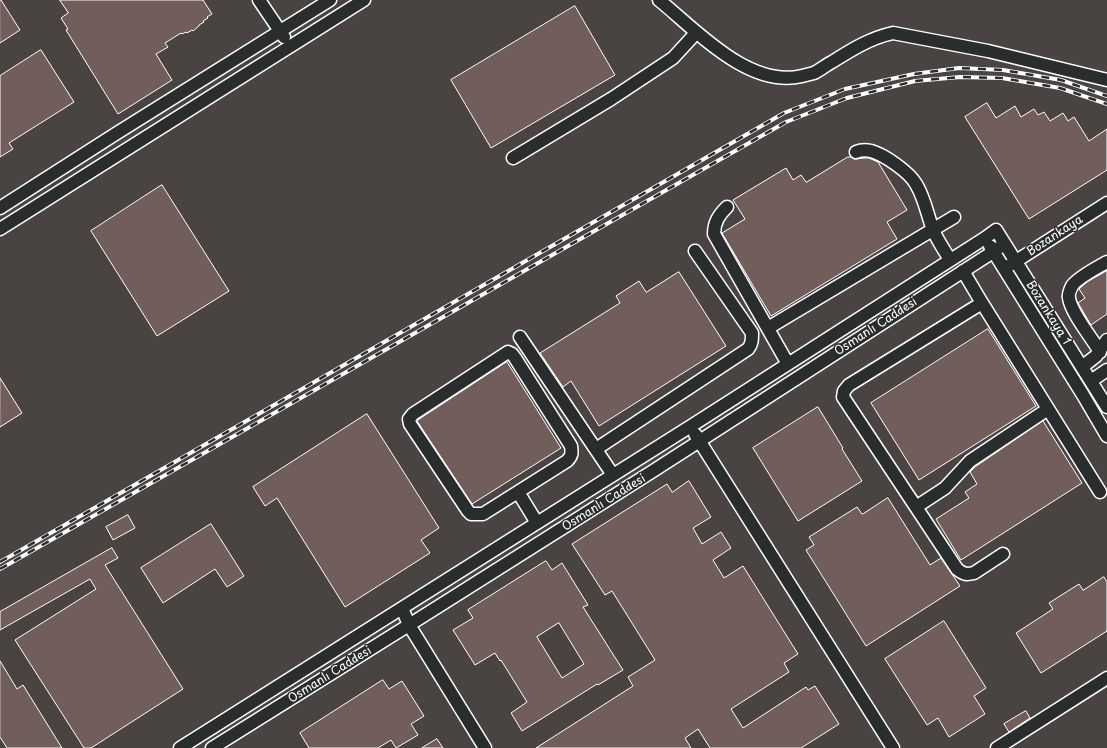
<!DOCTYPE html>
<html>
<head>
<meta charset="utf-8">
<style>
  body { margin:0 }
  canvas { display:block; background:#383737 }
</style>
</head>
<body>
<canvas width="1107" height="748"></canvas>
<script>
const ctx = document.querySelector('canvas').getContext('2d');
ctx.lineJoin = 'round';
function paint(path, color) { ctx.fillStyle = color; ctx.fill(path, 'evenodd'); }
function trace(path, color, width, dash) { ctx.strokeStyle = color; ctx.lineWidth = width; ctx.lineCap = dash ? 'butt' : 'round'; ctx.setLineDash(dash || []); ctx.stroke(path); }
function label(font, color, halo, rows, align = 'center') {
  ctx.font = font + ' "Playpen Sans",sans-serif'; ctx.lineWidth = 3; ctx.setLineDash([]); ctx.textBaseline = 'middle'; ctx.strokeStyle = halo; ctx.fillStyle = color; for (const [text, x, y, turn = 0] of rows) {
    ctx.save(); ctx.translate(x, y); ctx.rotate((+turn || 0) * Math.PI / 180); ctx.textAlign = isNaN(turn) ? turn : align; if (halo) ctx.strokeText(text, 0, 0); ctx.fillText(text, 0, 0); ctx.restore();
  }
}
paint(new Path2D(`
  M0,0H1107V748H0Z`), '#494342');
const building = new Path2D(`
  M0,0H1L20,30L0,43Z
  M60,0H203L212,14L207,17L208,18L203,21L204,22L199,25V26L193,31L192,30L187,33L186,32L182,34L181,33L165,43L168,47L156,54L172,80L118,114L66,30L68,29L61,18L68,13Z
  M575,6L615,75L491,148L451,80Z
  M41,50L74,102L9,143L13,149L0,157V76Z
  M987,103L996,118L1015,106L1021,117L1034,109L1038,115L1044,112L1050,121L1063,113L1068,121L1074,117L1089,141L1107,129V170L1029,219L965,117Z
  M848,157H851L855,159L864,158H869L878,162L907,210L887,222L897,239L771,316L722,233L745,219L733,200L786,168L793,180L801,175L806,182Z
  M162,185L229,291L157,336L91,231Z
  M1107,271V314L1091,325L1078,303L1085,298L1079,289L1087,282Z
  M679,272L726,346L599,426L571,381L563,387L540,353L620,303L616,296L639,281L646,292Z
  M988,329L1036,406L919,480L871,403Z
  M507,362L561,448L472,504L417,421Z
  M0,378L22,413L0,427Z
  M818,407L843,448L842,449L862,481L798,521L753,448Z
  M367,414L439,528L421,540L430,553L345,607L277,498L265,506L253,487Z
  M1043,421L1082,483L961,560L936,519L969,498L965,492L977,484L970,472L975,467Z
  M689,481L711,517L693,528L702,544L721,532L731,548L713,560L724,578L743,566L798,654L784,663L789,672L731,709L743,728L806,687L808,690L815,686L839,724L801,748H710L698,729L685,738L691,748H536L633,686L628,677L655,660L612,591L605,595L572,544L667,484L672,492Z
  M888,498L930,565L941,558L960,586L866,646L806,550L814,545L809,537L857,507L862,514Z
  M128,515L135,528L113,540L106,527Z
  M211,524L244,576L227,587L215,569L163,603L141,568Z
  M112,548L118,558L105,565L183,689L91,748H84L15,640L96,589L90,579L0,630V612Z
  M546,561L552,570L562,563L588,605L583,607L623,670L598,685L597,684L522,731L511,713L527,702L501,660L500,661L495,653L475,665L453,630L473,618L468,610ZM559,623L584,664L562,678L537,637Z
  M1104,577L1107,582V631L1041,673L1016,633L1053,609L1049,603L1079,584L1083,590Z
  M944,621L986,688L974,696L985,714L949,737L938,718L927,725L885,659Z
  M0,661L17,689L23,685L62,748H7L0,737Z
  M383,680L389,689L402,681L424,716L411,724L418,735L396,748L391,740L378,748H309L300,733Z
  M1026,711L1030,718L1009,732L1004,724Z
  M437,739L443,748H422Z`);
paint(building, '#715e5a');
trace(building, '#fff', 1);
const minor = new Path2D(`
  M259,0L284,37
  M659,0C696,30 749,89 802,76C806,75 810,74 814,73C820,70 826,65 832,62C851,50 870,38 893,33L988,51L1107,80
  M856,152C861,150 866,150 871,151C885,155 909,172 916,184C924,197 927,213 932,227C936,239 944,249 950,260
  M513,158L611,99L673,58L696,33
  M727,207C719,215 714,222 714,234L788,364
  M0,208L117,133L330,0
  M0,229L364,0
  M990,246L1083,395L1107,436
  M1010,265L1107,203
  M963,271L982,303L1100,492
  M982,303L849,385L844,391L843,397L957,569C963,574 966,575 974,573L1003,554
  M768,328L954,217
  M520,337L613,475
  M508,352L512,354L515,358L571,446C572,453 572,456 567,461L483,514H471L468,511L410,424L409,419L413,414Z
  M1100,352C1092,338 1071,313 1069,298C1068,294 1070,290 1072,286C1077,278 1098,267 1107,262
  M1082,367L1096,356L1107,340
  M1091,381L1107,370
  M695,434L893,748
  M596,449L748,349C752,344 752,340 752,333L695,251
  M518,492L537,523
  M916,507L945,488L970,461L1048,409
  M402,608L409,625L485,748
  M180,748L402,608L691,426L985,238L996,230L1107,407
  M212,748L409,625L653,471L993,252L1004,244
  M997,748L1107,678`);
trace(minor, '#fff', 15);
trace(minor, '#2a2d2e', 12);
const rail = new Path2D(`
  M0,562L784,113L845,89L914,74L959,68L1003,70L1061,80L1107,96
  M0,569L786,122L847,98L915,81L960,77L1002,78L1060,88L1107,104`);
trace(rail, '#fff', 4);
trace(rail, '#2a2d2e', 2.5, [8]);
label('12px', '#fff', '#2a2d2e', [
  ["Bozankaya",1055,236,-33],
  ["Bozankaya 1",1048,313,58],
  ["Osmanlı Caddesi",876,327,-33],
  ["Osmanlı Caddesi",604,503,-32],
  ["Osmanlı Caddesi",330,675,-32]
]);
</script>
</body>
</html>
